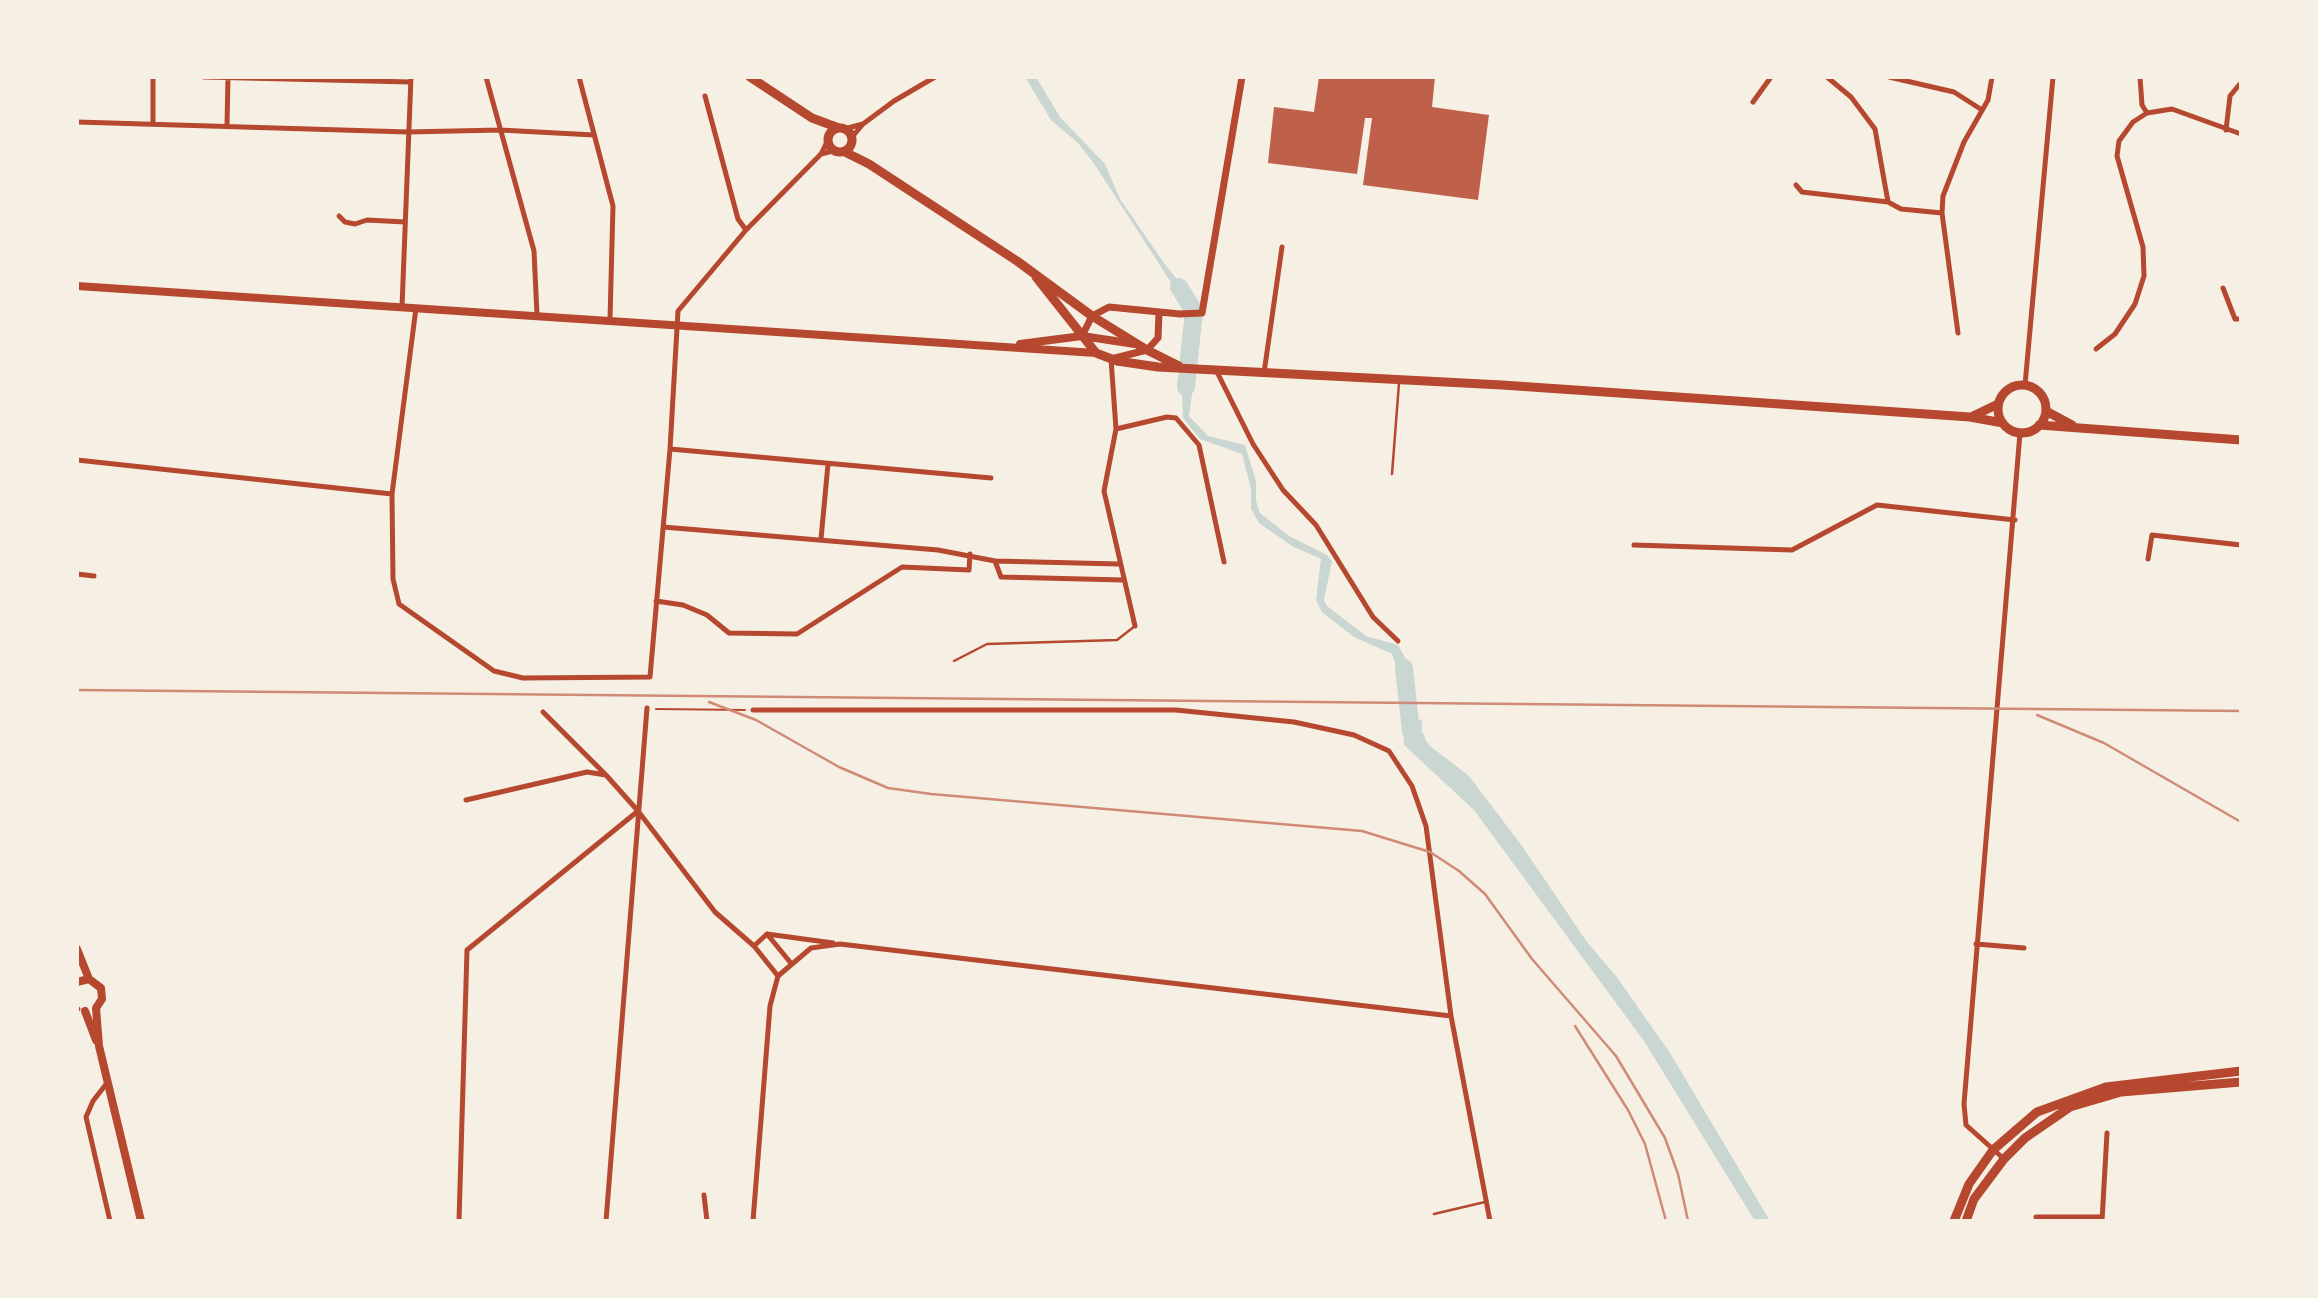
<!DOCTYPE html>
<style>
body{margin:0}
#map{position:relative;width:2318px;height:1298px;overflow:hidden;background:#f6efe4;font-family:Rubik,sans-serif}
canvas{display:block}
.frame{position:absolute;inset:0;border:79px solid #f6efe4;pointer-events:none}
</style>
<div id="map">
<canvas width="2318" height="1298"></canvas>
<div class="frame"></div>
</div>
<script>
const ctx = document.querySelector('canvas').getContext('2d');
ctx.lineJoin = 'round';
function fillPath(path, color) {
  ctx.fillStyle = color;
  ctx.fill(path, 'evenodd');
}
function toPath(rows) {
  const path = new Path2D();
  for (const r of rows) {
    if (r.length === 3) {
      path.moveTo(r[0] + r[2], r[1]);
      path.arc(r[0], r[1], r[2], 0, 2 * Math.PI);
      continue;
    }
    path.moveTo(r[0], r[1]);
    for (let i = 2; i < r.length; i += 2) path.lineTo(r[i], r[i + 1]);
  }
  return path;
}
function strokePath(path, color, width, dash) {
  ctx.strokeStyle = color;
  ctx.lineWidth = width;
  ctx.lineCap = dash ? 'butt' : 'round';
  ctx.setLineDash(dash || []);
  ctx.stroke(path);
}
fillPath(toPath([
 [1025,77,1036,77,1060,117,1105,164,1120,199,1164,263,1193,299,1195,307,1187,307,1093,162,1078,143,1051,120],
 [1181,372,1195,373,1189,416,1208,436,1245,445,1256,481,1256,501,1260,513,1289,536,1327,555,1332,561,1324,600,1327,606,1366,636,1398,645,1408,663,1411,691,1405,691,1392,654,1354,637,1322,612,1316,600,1321,559,1292,546,1259,523,1251,509,1251,489,1242,454,1200,439,1183,418],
 [1403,715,1413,721,1422,720,1422,735,1430,746,1469,776,1522,846,1587,942,1616,976,1670,1053,1770,1221,1755,1221,1644,1041,1474,810,1404,745]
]), '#c9d6d2');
strokePath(toPath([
 [1179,287,1194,311,1186,387],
 [1404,668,1411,731,1416,739]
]), '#c9d6d2', 18);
fillPath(toPath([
 [1319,77,1435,77,1432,107,1489,115,1478,200,1363,185,1372,118,1365,118,1357,174,1268,163,1274,107,1314,112]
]), '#bf614a');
strokePath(toPath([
 [656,709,745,710]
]), '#b5482f', 2);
strokePath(toPath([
 [1392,474,1399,383],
 [954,661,987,644,1117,640,1135,626],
 [1434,1214,1485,1202]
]), '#b5482f', 2.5);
strokePath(toPath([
 [204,77,410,82],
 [486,77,534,251,537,315],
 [579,77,613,206,610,319],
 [1827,77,1851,97,1875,129,1888,202,1901,209,1942,213],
 [1889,77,1954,92,1982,110],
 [2140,77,2142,105,2147,113],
 [705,96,738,219,746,230],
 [1753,102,1771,77],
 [77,122,408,132,500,130,594,135],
 [153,123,153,77],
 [227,125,228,78],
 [844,129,863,124],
 [2226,130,2230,96,2239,85],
 [852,137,863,124,894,101,935,77],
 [821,154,833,151],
 [1796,185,1802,192,1888,202],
 [339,216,345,222,355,224,367,220,405,222],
 [2223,288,2235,319,2241,319],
 [402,307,411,77],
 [416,308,392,494,393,579,399,604,494,671,523,678,650,677,670,449,678,311,746,230,821,154,827,142],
 [1958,333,1942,213,1943,196,1964,142,1988,100,1992,77],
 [2096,349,2115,334,2135,304,2144,276,2143,247,2117,156,2119,141,2133,122,2147,113,2172,109,2241,134],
 [1111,359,1116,429,1167,417,1176,418,1199,445,1224,562],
 [1216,370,1253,444,1283,490,1316,525,1373,617,1398,641],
 [1264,373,1282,247],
 [2025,385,2053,77],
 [1116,429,1104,491,1135,626],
 [670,449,991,478],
 [77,460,392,494],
 [663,527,938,550,995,561],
 [821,539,828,464],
 [1634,545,1792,550,1877,505,2015,520],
 [2148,559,2152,535,2241,545],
 [1119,564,995,561,1001,577,1123,580],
 [77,574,94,576],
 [656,601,683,605,707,615,729,633,797,634,902,567,969,570,970,554],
 [753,710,1176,710,1294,722,1354,735,1389,751,1412,786,1426,826,1451,1016,1490,1221],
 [543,712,606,775],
 [466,800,587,772,606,775,638,811,715,912,754,946,778,976],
 [767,934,833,943],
 [1976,944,2024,948],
 [754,946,767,934,790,962],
 [77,1010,78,1009],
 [107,1083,93,1101,86,1117,110,1221],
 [2004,1159,1966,1125,1964,1104,2020,433],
 [704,1195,707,1221],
 [2036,1217,2102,1217],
 [459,1221,467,950,638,811],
 [606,1221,647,708],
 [753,1221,770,1006,778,976,811,948,840,944,1451,1016],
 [2102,1221,2107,1133]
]), '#b5482f', 5);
strokePath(toPath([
 [1082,336,1092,316,1109,307,1180,314,1202,313,1242,77],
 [1111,359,1147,350,1158,338,1159,312]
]), '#b5482f', 7);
strokePath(toPath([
 [77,286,1096,353],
 [1020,344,1082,336,1135,344],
 [77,949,89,979],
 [77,982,89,979,101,988,102,999,96,1008,99,1046,141,1221],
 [85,1011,96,1040]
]), '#b5482f', 8);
strokePath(toPath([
 [750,77,812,118,839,128],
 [840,140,12],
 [845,152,869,164,1017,261,1092,316,1147,350,1179,366],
 [1036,277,1096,353,1117,361,1158,367,1502,385,1970,417,2003,423],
 [2022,409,24],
 [2046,411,2072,425],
 [1971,417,1998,404],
 [2039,425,2241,440],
 [1954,1221,1969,1184,1993,1150,2037,1112,2106,1087,2241,1071],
 [1966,1221,1974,1199,2004,1159,2025,1138,2070,1107,2121,1092,2241,1082]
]), '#b5482f', 9);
strokePath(toPath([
 [77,690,2241,711],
 [709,702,756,720,839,767,888,788,931,794,1362,831,1430,852,1459,871,1485,894,1532,959,1616,1056,1665,1138,1678,1174,1688,1221],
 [2037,715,2104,743,2241,822],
 [1575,1026,1628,1110,1645,1144,1666,1221]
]), '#cf8b77', 2.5);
</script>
